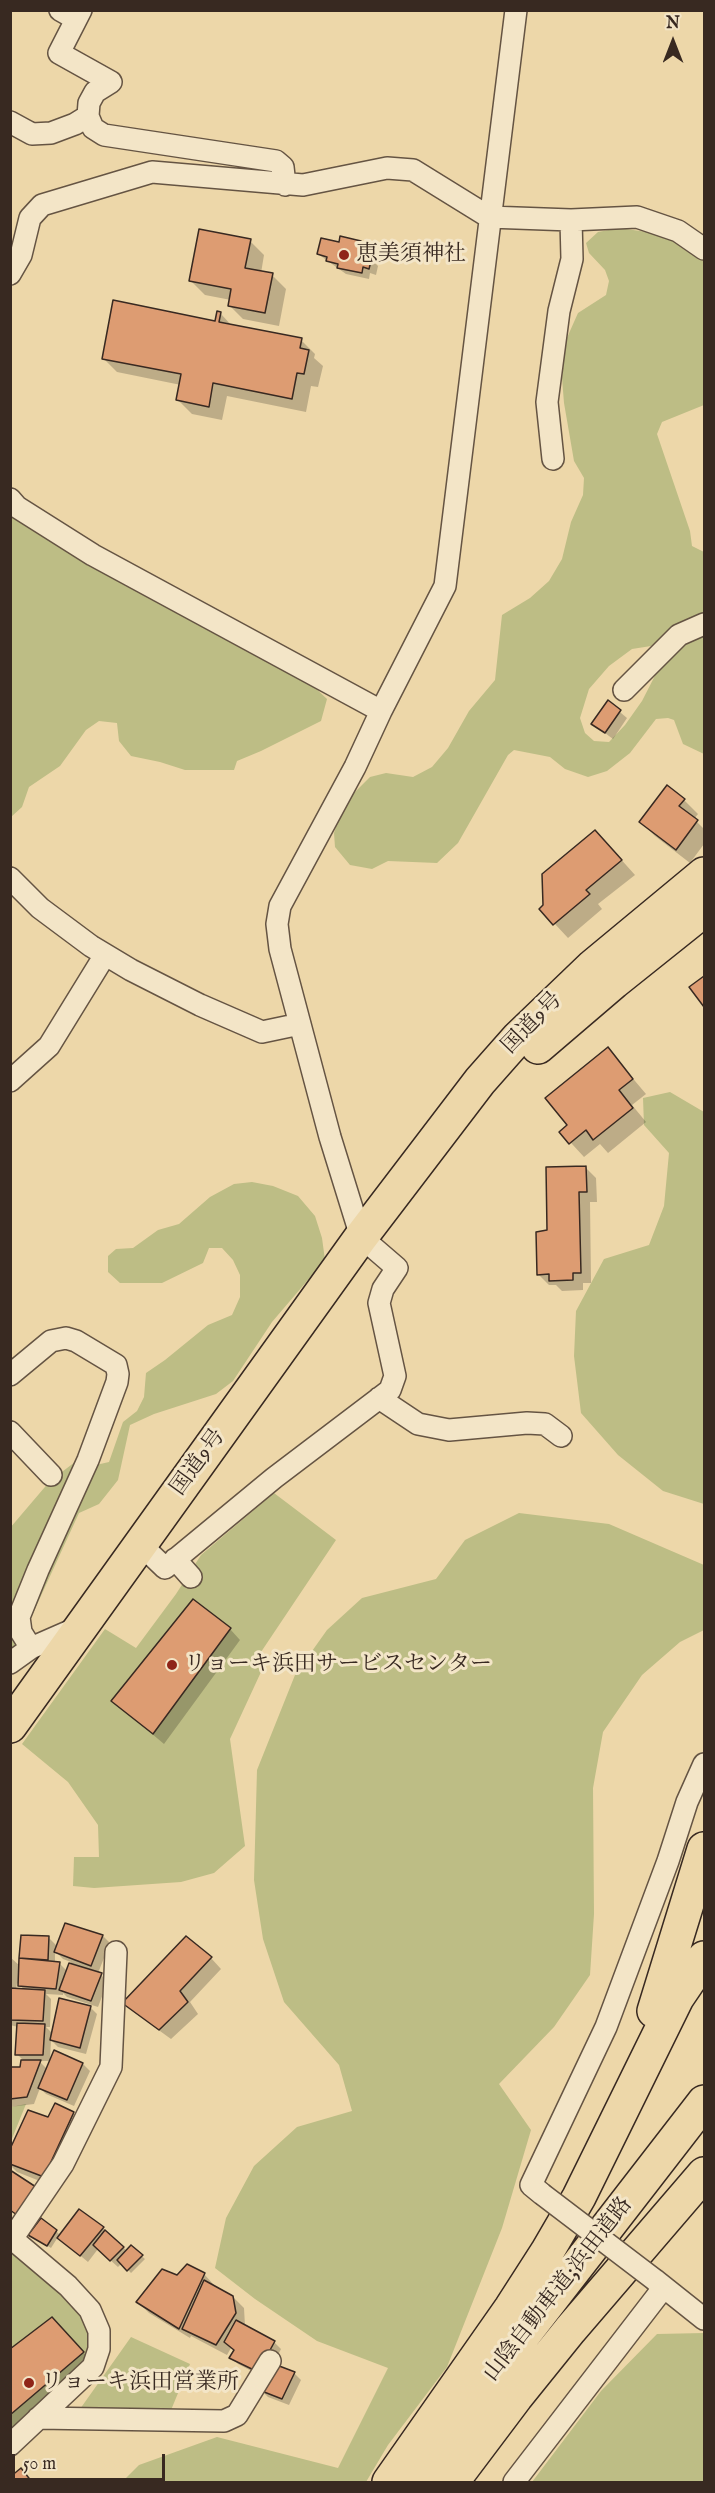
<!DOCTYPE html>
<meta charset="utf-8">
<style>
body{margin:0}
#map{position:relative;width:715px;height:2493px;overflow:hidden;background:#edd7a9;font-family:"IM FELL English",serif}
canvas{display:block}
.frame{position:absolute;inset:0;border:12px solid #382921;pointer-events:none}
.north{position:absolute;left:643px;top:12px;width:60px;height:60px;-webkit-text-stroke:4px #f3e5c7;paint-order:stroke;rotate:0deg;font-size:16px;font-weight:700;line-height:24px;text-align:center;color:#382921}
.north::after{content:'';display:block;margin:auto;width:21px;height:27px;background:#382921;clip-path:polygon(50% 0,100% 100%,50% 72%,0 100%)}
.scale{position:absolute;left:12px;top:2454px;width:153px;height:27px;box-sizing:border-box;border:3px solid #382921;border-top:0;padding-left:8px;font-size:18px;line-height:21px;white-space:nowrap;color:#382921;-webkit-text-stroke:4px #f3e5c7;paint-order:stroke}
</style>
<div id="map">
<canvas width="715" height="2493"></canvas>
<div class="frame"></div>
<div class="north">N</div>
<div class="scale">50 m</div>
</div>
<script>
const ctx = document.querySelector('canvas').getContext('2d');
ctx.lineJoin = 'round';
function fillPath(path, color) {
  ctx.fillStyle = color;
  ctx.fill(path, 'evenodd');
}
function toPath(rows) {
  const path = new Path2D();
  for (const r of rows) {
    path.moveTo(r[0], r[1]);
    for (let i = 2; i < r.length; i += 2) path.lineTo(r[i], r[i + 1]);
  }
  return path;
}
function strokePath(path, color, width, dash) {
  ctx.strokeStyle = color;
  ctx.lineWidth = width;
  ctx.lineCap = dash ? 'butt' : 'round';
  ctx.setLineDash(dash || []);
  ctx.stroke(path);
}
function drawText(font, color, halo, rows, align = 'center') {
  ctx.font = font + ' "IM FELL English","Noto Serif JP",serif';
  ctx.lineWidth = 6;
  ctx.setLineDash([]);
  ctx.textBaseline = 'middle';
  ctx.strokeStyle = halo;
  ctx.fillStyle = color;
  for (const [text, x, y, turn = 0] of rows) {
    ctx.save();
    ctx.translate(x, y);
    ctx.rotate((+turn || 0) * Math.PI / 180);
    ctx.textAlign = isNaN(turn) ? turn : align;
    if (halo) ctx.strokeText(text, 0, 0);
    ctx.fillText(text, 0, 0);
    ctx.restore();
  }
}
fillPath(toPath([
 [619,228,647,232,681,242,704,262,704,405,662,422,657,434,690,531,692,546,704,552,704,614,675,627,651,646,632,649,609,666,589,689,580,718,585,733,594,741,609,742,625,725,642,701,663,660,687,641,704,633,704,754,683,744,674,720,668,718,656,719,630,753,607,771,588,777,565,769,550,757,514,750,508,755,458,843,437,863,388,861,372,869,350,865,335,847,334,833,339,817,353,794,370,777,386,773,413,777,432,767,448,748,469,711,495,680,502,615,530,598,549,581,562,559,571,522,583,495,584,478,574,461,564,403,562,378,566,340,578,313,606,295,609,281,605,270,589,253,586,243,598,232],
 [10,514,310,683,327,699,321,721,261,751,237,761,234,770,185,770,160,762,131,756,119,741,117,723,99,721,86,730,60,766,29,787,22,807,11,817],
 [670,1092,704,1112,704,1504,663,1491,618,1455,581,1413,574,1356,576,1311,604,1259,649,1245,664,1206,669,1153,644,1125,643,1098],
 [252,1182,273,1186,298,1196,315,1216,322,1238,325,1260,272,1322,233,1381,216,1394,154,1414,130,1425,118,1480,99,1504,79,1513,29,1622,24,1646,11,1656,10,1528,50,1481,75,1462,96,1465,109,1462,123,1422,137,1411,144,1397,146,1373,165,1360,208,1325,232,1315,240,1297,240,1275,233,1260,222,1248,209,1248,203,1263,162,1283,120,1283,108,1272,108,1256,116,1249,133,1248,158,1230,179,1224,210,1197,234,1184],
 [274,1493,336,1540,259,1655,267,1659,230,1739,245,1846,214,1873,181,1882,94,1888,73,1886,74,1857,99,1857,98,1825,68,1782,22,1744,105,1629,136,1648,176,1594,201,1555],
 [519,1513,609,1524,704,1565,704,1630,680,1642,642,1675,603,1732,593,1788,594,1914,590,1975,554,2027,499,2084,531,2130,502,2228,447,2367,388,2445,366,2482,122,2482,139,2465,217,2437,338,2468,388,2368,317,2341,255,2299,215,2268,226,2218,254,2166,297,2127,352,2111,339,2065,284,2002,263,1939,254,1880,257,1770,295,1675,327,1630,362,1598,436,1579,465,1540],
 [26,2104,11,2141,11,2107],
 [11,2239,85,2305,95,2362,11,2440],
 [704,2333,704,2482,532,2482,601,2391,657,2334],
 [131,2337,190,2364,169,2415,80,2409]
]), '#bdbd85');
fillPath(toPath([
 [250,241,264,255,261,273,272,275,286,289,279,326,243,319,229,305,231,300,205,295,191,281],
 [360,242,375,258,374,262,378,266,376,275,370,273,369,279,346,274,318,254,340,244],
 [221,314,233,327,301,340,315,354,314,358,323,366,318,387,311,386,306,412,227,396,222,420,192,414,178,400,181,385,117,372,103,358,216,323],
 [608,702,627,718,613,739,593,724],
 [684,800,698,814,694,819,704,829,704,844,690,863,655,836,641,822],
 [609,846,635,875,598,904,602,909,568,938,541,909],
 [608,1049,646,1094,632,1105,646,1122,608,1153,600,1144,584,1157,561,1132,569,1126],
 [586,1168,596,1178,597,1202,590,1202,591,1283,583,1283,583,1290,562,1291,556,1285,549,1285,538,1274],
 [230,1629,240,1640,164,1744,113,1701],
 [22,1936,49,1938,58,1947,103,1936,110,1943,98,1973,108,1981,98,2007,67,1997,63,1993,63,1995,46,1994,51,1999,50,2027,46,2027,53,2034,90,2007,97,2014,86,2054,58,2047,51,2040,50,2061,39,2061,47,2069,54,2052,83,2064,90,2071,74,2106,46,2094,40,2088,34,2104,10,2107,10,2069,21,2069,23,2060,17,2054,18,2027,10,2025,10,1957,20,1966],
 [55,1951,63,1959,71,1962,67,1971,59,1963,55,1963],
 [17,1983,25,1990,16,1990],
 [211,1958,221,1969,190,2002,198,2014,171,2039,135,2013,124,2003],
 [73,2113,84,2124,55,2187,17,2172,10,2165,10,2152,49,2119],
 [103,2228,127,2251,131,2247,145,2259,131,2273,122,2263,118,2267,98,2249,88,2262,58,2237,51,2248,33,2237,56,2231,61,2236],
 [204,2274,214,2285,214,2287,233,2297,244,2308,245,2326,274,2342,281,2349,273,2365,294,2373,301,2380,289,2405,268,2397,261,2390,267,2379,238,2364,231,2357,235,2351,231,2348,227,2355,191,2336,190,2338,149,2313,138,2302,178,2277],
 [65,2333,97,2367,10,2441,10,2351]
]), '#0003');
const building = toPath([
 [199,229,251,239,245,268,273,273,265,313,228,306,231,289,189,281,199,229],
 [340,236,361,241,360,247,369,250,367,256,372,257,369,269,363,267,362,273,337,268,338,264,326,261,327,257,317,254,321,238,339,242,340,236],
 [113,300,215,321,217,311,221,312,219,322,302,338,300,348,309,350,304,374,297,373,292,399,213,383,209,407,176,400,181,374,102,359,113,300],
 [608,700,621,710,605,733,591,724,608,700],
 [667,785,685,799,679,806,698,820,676,850,639,822,667,785],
 [595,830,622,860,586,890,590,894,553,925,539,909,543,905,542,874,595,830],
 [704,976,704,1007,689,987,704,976],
 [608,1047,633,1079,619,1090,633,1108,593,1140,586,1130,569,1144,559,1132,567,1125,545,1098,608,1047],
 [586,1166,587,1192,579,1192,581,1273,573,1273,573,1280,549,1281,549,1274,537,1275,536,1232,547,1230,546,1167,586,1166],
 [193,1599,231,1628,153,1734,111,1701,193,1599],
 [65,1923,103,1935,91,1966,54,1952,65,1923],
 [21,1935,49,1936,48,1960,19,1958,21,1935],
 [186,1936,212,1957,180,1991,188,2002,159,2030,122,2003,186,1936],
 [19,1958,60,1962,56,1989,18,1986,19,1958],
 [69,1963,102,1973,91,2001,59,1990,69,1963],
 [10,1988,45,1990,43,2021,10,2020,10,1988],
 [59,1998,91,2006,80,2048,50,2040,59,1998],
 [17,2023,45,2024,43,2055,15,2055,17,2023],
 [54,2050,83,2063,67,2100,38,2088,54,2050],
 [21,2060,41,2060,27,2097,10,2099,10,2067,20,2067,21,2060],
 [55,2103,74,2112,44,2177,10,2164,10,2149,28,2110,48,2117,55,2103],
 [10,2170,36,2187,17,2215,10,2210,10,2170],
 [79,2209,104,2227,80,2256,57,2238,79,2209],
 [41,2218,57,2230,47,2246,28,2235,41,2218],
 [105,2230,124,2247,110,2261,93,2245,105,2230],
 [131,2245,143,2255,127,2271,117,2260,131,2245],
 [187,2264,205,2273,179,2329,136,2302,162,2269,177,2275,187,2264],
 [204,2280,233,2296,236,2313,216,2345,182,2329,204,2280],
 [52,2317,84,2352,10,2415,10,2349,52,2317],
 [236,2320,275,2341,258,2372,229,2358,234,2350,224,2342,236,2320],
 [274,2364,295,2372,282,2399,259,2390,274,2364],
 [21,2468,32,2482,10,2482,10,2477,21,2468]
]);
fillPath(building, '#dd9c72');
strokePath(building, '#382921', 1.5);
const minor = toPath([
 [60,10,76,19],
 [81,10,59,53,111,82,95,92,89,103,88,116,93,128,104,135,276,161,283,167,285,185],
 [10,122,32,134,51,133,75,124,88,116],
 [10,274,21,255,30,218,42,205,152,172,303,185,387,168,413,170,489,217,571,220,637,217,678,231,704,249],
 [553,459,547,402,559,311,572,259,571,220],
 [10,499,17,507,93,555,381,711],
 [624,690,679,635,704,624],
 [10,878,40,908,91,946,131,970,200,1005,262,1032,300,1024],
 [10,1081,49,1046,105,955],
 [10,1375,51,1341,66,1338,76,1341,116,1365,118,1374,117,1382,88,1460,38,1570,19,1617,21,1632,31,1648],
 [379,1398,418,1424,449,1430,527,1423,545,1424,561,1436],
 [10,1432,51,1475],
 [140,1544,165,1568,274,1478,390,1390,395,1376,379,1303,383,1289,397,1268,361,1237,330,1137,280,949,277,924,280,906,355,767,381,711,445,586,516,10],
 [175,1559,191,1577],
 [10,1663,31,1648,79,1627],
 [542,2194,531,2185,606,2027,668,1861,687,1802,704,1764],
 [10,2237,68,2286,90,2310,99,2331,99,2349,93,2367,10,2445],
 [12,2239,63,2164,111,2067,116,1952],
 [655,2280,704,2319],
 [38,2418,224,2421,237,2415,270,2361],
 [514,2482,664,2287]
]);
const trunk = toPath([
 [538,1047,614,982,704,910],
 [10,1726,361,1237,480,1081,518,1038,593,966,704,874]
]);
const motorway = toPath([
 [654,2011,704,1849],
 [389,2482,511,2308,547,2252,579,2197,677,1998,704,1958],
 [418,2482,492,2376,704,2102],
 [452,2482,516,2397,570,2330,704,2174]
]);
strokePath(minor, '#655443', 24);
strokePath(trunk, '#382921', 36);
strokePath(motorway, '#382921', 36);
strokePath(minor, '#f3e5c7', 21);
strokePath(trunk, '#edd7a9', 33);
strokePath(motorway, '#edd7a9', 33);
const minorBridge = toPath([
 [542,2194,655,2280]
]);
strokePath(minorBridge, '#655443', 24, []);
strokePath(minorBridge, '#f3e5c7', 21);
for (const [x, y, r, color] of [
 [344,255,6,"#8f2418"],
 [172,1665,6,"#8f2418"],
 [29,2383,6,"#8f2418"]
]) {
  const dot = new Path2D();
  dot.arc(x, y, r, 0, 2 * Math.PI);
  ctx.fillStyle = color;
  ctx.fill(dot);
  strokePath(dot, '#f3e5c7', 2);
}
drawText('22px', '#382921', '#f3e5c7', [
 ["恵美須神社",356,255],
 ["リョーキ浜田サービスセンター",184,1665],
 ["リョーキ浜田営業所",41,2383]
], 'left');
drawText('22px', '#382921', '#f3e5c7', [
 ["国道9号",533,1024,-46],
 ["国道9号",199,1463,-54],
 ["山陰自動車道;浜田道路",559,2290,-52]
]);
</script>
